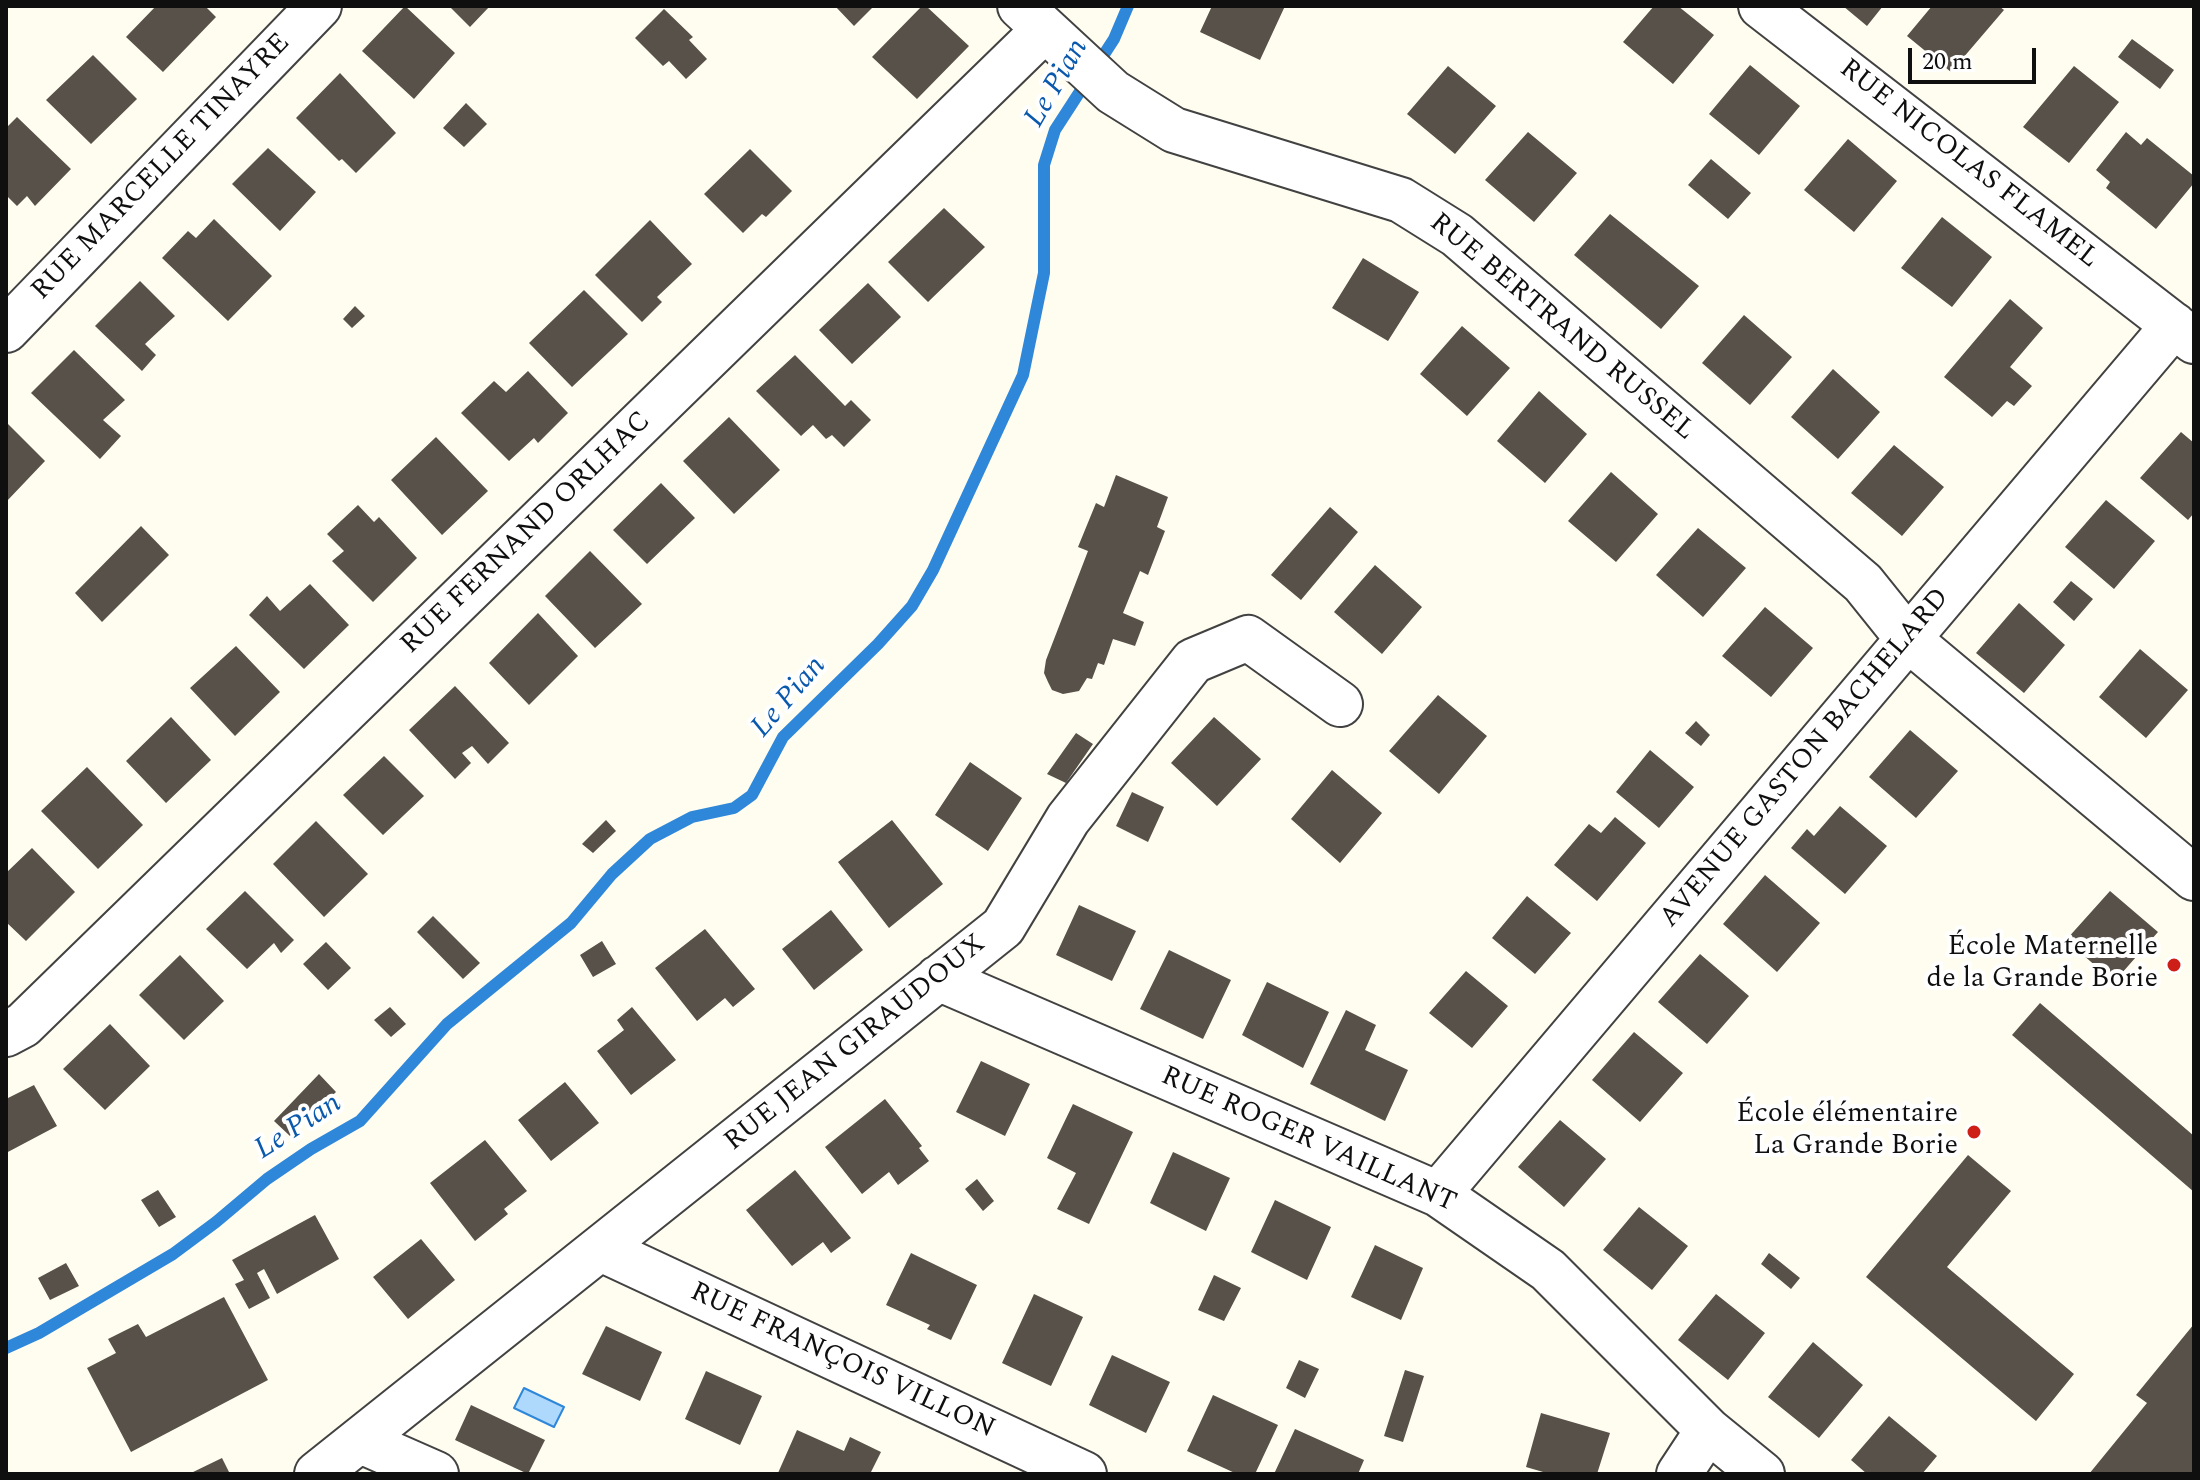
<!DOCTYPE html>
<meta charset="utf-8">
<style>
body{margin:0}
#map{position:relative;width:2200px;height:1480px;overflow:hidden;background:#fffdf0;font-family:Spectral,serif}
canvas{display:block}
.frame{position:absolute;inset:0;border:8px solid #0f0f0f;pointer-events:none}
.scale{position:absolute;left:1908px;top:48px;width:128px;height:36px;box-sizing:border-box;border:4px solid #0f0f0f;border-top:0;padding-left:10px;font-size:24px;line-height:28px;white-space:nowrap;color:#0f0f0f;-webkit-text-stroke:6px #fff;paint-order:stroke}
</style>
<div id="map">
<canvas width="2200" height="1480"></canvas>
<div class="frame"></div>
<div class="scale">20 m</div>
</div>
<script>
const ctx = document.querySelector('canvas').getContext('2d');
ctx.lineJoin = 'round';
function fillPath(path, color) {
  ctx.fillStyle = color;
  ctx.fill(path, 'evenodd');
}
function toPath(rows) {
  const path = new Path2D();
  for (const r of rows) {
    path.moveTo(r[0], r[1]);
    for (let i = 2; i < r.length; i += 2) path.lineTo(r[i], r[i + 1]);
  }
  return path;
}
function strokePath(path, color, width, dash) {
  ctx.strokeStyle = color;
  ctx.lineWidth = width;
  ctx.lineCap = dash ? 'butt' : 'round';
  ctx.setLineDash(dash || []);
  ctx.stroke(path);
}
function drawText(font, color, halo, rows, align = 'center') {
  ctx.font = font + ' Spectral,serif';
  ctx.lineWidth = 8;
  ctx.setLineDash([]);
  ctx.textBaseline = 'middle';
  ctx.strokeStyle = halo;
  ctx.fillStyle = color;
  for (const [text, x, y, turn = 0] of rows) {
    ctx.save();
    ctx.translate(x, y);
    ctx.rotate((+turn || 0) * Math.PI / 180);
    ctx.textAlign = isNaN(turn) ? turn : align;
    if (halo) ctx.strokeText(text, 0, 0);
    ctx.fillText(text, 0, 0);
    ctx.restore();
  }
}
const water = toPath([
 [524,1388,564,1407,554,1427,514,1408,524,1388]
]);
fillPath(water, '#afd9fc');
strokePath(water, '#2f87da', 2);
strokePath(toPath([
 [6,1348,39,1333,173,1254,216,1222,267,1179,311,1149,360,1121,447,1024,571,923,612,874,650,839,692,817,734,808,752,795,783,737,878,644,912,606,933,570,1023,375,1044,273,1044,165,1055,130,1114,39,1128,6]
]), '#2f87da', 12);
fillPath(toPath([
 [156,6,205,6,216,17,163,72,126,37],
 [405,6,455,53,414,99,362,51],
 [449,6,490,6,470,27],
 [835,6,874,6,854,26],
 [922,6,926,6,969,46,917,99,872,57],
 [1212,6,1285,6,1260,60,1200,32],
 [1654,6,1678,6,1714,35,1673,84,1623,42],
 [1843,6,1883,6,1867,26],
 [1932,6,1999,6,2004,10,1951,72,1907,36],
 [664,9,693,37,689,40,707,59,686,79,669,61,663,66,635,38],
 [2132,39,2174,70,2160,89,2118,57],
 [93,55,137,99,91,144,46,100],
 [1750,65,1800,106,1759,155,1709,114],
 [1448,66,1496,106,1455,154,1407,114],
 [2074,66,2119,102,2069,163,2023,127],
 [340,73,396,133,356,173,342,159,339,161,296,118],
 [466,103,487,124,464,147,443,128],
 [17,117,71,169,35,206,27,196,17,206,6,195,6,128],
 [1528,132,1577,173,1534,222,1485,180],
 [2126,132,2141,145,2147,138,2194,176,2194,183,2156,229,2106,188,2110,182,2096,170],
 [1848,139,1897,181,1854,232,1804,190],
 [268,148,316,192,280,231,232,184],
 [750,149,792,191,766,217,762,214,743,233,704,194],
 [1711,159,1751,193,1728,219,1688,185],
 [944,208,985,247,928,302,888,262],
 [1610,214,1699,286,1661,329,1574,255],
 [1942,217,1992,257,1952,307,1901,268],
 [214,219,272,276,228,321,162,258,188,231,196,238],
 [650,220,692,264,657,297,662,302,642,322,595,275],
 [1363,258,1419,292,1388,341,1332,308],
 [140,281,175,316,145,344,156,355,142,371,95,326],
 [868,283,901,317,852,364,819,330],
 [584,290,628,334,572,387,529,343],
 [2010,299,2043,328,2010,367,2032,386,2014,406,2007,401,1992,417,1944,377],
 [355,306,365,316,352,328,343,319],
 [1744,315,1792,357,1750,405,1702,363],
 [1462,326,1510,368,1467,416,1420,374],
 [74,350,125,400,103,420,121,436,100,459,31,393],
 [795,355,845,406,851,400,871,420,844,447,832,435,826,439,813,425,801,436,756,391],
 [1833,369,1880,412,1838,459,1791,417],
 [528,371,568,413,538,443,534,438,509,461,461,413,494,381,506,392],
 [1539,391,1587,434,1545,483,1497,441],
 [729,417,780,470,734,514,683,461],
 [6,422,45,461,6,502],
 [2181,432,2194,443,2194,513,2188,520,2140,478],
 [436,437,488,491,442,535,391,480],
 [1894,445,1944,487,1902,536,1851,493],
 [1611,472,1658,514,1616,562,1568,521],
 [1116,475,1168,497,1157,527,1165,531,1148,575,1140,571,1123,613,1144,622,1135,646,1113,639,1104,665,1098,663,1092,679,1087,678,1079,691,1063,694,1052,690,1048,682,1044,673,1046,660,1088,551,1078,547,1096,503,1104,507],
 [661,483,695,518,647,564,613,530],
 [2106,500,2155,541,2114,589,2065,547],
 [358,505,374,522,379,517,417,558,373,602,332,561,344,551,327,534],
 [1330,507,1358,532,1301,600,1271,575],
 [141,526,169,555,102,622,75,593],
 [1698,528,1746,568,1703,617,1656,575],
 [590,551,642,604,595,648,545,596],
 [1375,565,1422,607,1382,654,1334,612],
 [2071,581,2093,599,2074,621,2053,602],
 [310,584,349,625,304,669,249,615,267,596,280,611],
 [2019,603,2065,645,2024,693,1976,653],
 [1765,607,1813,648,1771,697,1722,656],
 [538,613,578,656,529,705,489,663],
 [236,646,280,692,235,736,190,688],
 [2140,649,2188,690,2146,738,2099,697],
 [455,686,509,743,488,764,472,746,462,753,471,763,455,779,409,730],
 [1438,695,1487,736,1439,794,1389,751],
 [171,717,211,760,166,803,126,761],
 [1214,717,1261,759,1217,806,1171,763],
 [1696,721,1710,735,1701,746,1685,733],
 [1910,730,1958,771,1916,818,1869,777],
 [1076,733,1093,744,1066,783,1047,774],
 [1650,750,1694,787,1659,828,1616,792],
 [384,756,424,796,383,835,343,795],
 [970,762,1022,798,988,851,935,815],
 [87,767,143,825,98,869,41,811],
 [1332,770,1382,813,1340,863,1291,819],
 [1132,792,1164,807,1148,842,1116,826],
 [1840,806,1887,846,1845,894,1791,848,1807,829,1814,836],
 [1615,817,1646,843,1597,901,1554,865,1589,824,1601,833],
 [606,820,616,831,593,853,582,844],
 [892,820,943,884,889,928,838,862],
 [316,821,368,874,324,917,273,864],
 [32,848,75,892,26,941,6,922,6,873],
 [1765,875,1820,923,1777,972,1723,924],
 [245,891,294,940,281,953,274,943,247,969,206,929],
 [2110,891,2158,932,2114,982,2066,940],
 [1527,896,1571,933,1535,974,1492,938],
 [1079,905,1136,931,1112,981,1056,955],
 [831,910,863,950,814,990,782,949],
 [433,916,480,963,463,979,417,932],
 [705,929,755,989,733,1007,725,998,697,1021,655,968],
 [602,941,616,964,593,977,580,955],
 [326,942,351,968,328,990,303,964],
 [1169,950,1231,980,1203,1039,1140,1009],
 [1700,954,1749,996,1707,1044,1658,1002],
 [180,955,224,1001,184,1040,139,995],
 [1466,971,1508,1006,1472,1048,1429,1013],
 [1267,982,1329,1012,1303,1068,1242,1035],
 [2040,1003,2194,1136,2194,1192,2012,1035],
 [390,1007,406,1024,391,1037,374,1020],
 [632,1007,676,1060,631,1095,597,1051,624,1030,617,1020],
 [1346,1010,1376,1025,1365,1050,1408,1070,1385,1121,1310,1084],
 [110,1024,150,1066,105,1110,63,1069],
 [1634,1032,1683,1073,1640,1122,1592,1080],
 [981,1061,1030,1084,1005,1136,956,1112],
 [319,1074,336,1092,290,1136,274,1121],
 [565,1082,599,1123,551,1161,518,1120],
 [34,1085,57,1126,6,1153,6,1099],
 [885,1099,922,1146,919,1148,929,1161,898,1185,889,1172,862,1194,825,1147],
 [1073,1104,1133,1132,1089,1224,1057,1209,1076,1173,1047,1158],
 [1560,1120,1606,1159,1564,1207,1518,1167],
 [485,1140,527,1191,504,1209,508,1214,475,1241,430,1183],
 [1173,1152,1230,1178,1206,1231,1150,1203],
 [1968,1155,2011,1191,1947,1267,2074,1374,2036,1421,1866,1277],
 [795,1170,851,1238,831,1253,823,1242,792,1266,746,1210],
 [977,1179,994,1201,983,1211,965,1189],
 [158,1190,176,1217,159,1227,141,1200],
 [1275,1200,1331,1227,1307,1280,1251,1252],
 [1639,1207,1688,1246,1652,1290,1603,1250],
 [315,1215,339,1259,277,1294,264,1269,257,1273,270,1298,249,1309,235,1284,244,1280,232,1260],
 [421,1239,455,1280,408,1319,373,1277],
 [1375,1245,1423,1268,1401,1320,1351,1297],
 [911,1253,977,1285,951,1340,927,1329,930,1325,886,1305],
 [1769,1253,1800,1278,1791,1289,1761,1264],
 [66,1263,79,1286,50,1300,38,1278],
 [1214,1275,1241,1288,1224,1321,1198,1310],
 [1034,1294,1083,1317,1051,1386,1002,1363],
 [1716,1294,1765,1333,1728,1380,1678,1340],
 [224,1297,268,1380,131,1452,87,1368,116,1353,108,1339,138,1324,146,1337],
 [2194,1324,2194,1474,2089,1474,2147,1403,2136,1395],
 [606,1326,662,1352,640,1401,582,1374],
 [1813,1342,1863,1385,1819,1438,1768,1397],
 [1112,1355,1170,1382,1146,1433,1089,1405],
 [1299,1360,1319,1369,1305,1398,1286,1388],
 [1405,1370,1424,1376,1403,1442,1384,1436],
 [706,1371,762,1396,740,1445,685,1419],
 [1213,1395,1278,1425,1255,1474,1237,1474,1187,1451],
 [471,1405,545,1440,528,1474,455,1440],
 [1541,1413,1610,1433,1597,1474,1550,1474,1526,1467],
 [1889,1416,1937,1456,1922,1474,1867,1474,1851,1460],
 [1295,1429,1364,1460,1358,1474,1274,1474],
 [797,1430,844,1451,850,1437,881,1452,870,1474,780,1474,778,1473],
 [222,1458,230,1474,189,1474]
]), '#58514a');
const street = toPath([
 [1020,6,1113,92,1174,130,1401,200,1457,235,1863,583,1908,639,2194,878],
 [1761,6,2194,341],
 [6,330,319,6],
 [938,978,1438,1194,1548,1270,1708,1430,1762,1474],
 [6,1034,23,1025,1044,30],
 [1438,1194,2174,325],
 [601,1249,1084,1474],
 [361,1441,436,1474],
 [317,1474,1003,927,1068,819,1193,661,1248,638,1340,704],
 [1679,1474,1708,1430]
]);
strokePath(street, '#424242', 48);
strokePath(street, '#fff', 44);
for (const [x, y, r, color] of [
 [2174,965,8,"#cd1f18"],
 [1974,1132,8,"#cd1f18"]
]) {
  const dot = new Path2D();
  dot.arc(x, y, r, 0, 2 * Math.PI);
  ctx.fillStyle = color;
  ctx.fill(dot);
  strokePath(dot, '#fff', 3);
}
drawText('28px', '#0f0f0f', '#fff', [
 ["RUE NICOLAS FLAMEL",1968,165,38],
 ["RUE MARCELLE TINAYRE",162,168,-46],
 ["RUE BERTRAND RUSSEL",1561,328,40],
 ["RUE FERNAND ORLHAC",527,534,-44],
 ["AVENUE GASTON BACHELARD",1806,759,-50],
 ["RUE JEAN GIRAUDOUX",856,1044,-39],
 ["RUE ROGER VAILLANT",1308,1141,24],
 ["RUE FRANÇOIS VILLON",842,1362,25]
]);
drawText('28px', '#0f0f0f', '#fff', [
 ["École Maternelle",2158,949],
 ["de la Grande Borie",2158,981],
 ["École élémentaire",1958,1116],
 ["La Grande Borie",1958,1148]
], 'right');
drawText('italic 30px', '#0b59ad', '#fff', [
 ["Le Pian",1058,84,-60],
 ["Le Pian",790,698,-49],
 ["Le Pian",299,1128,-33]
]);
</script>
